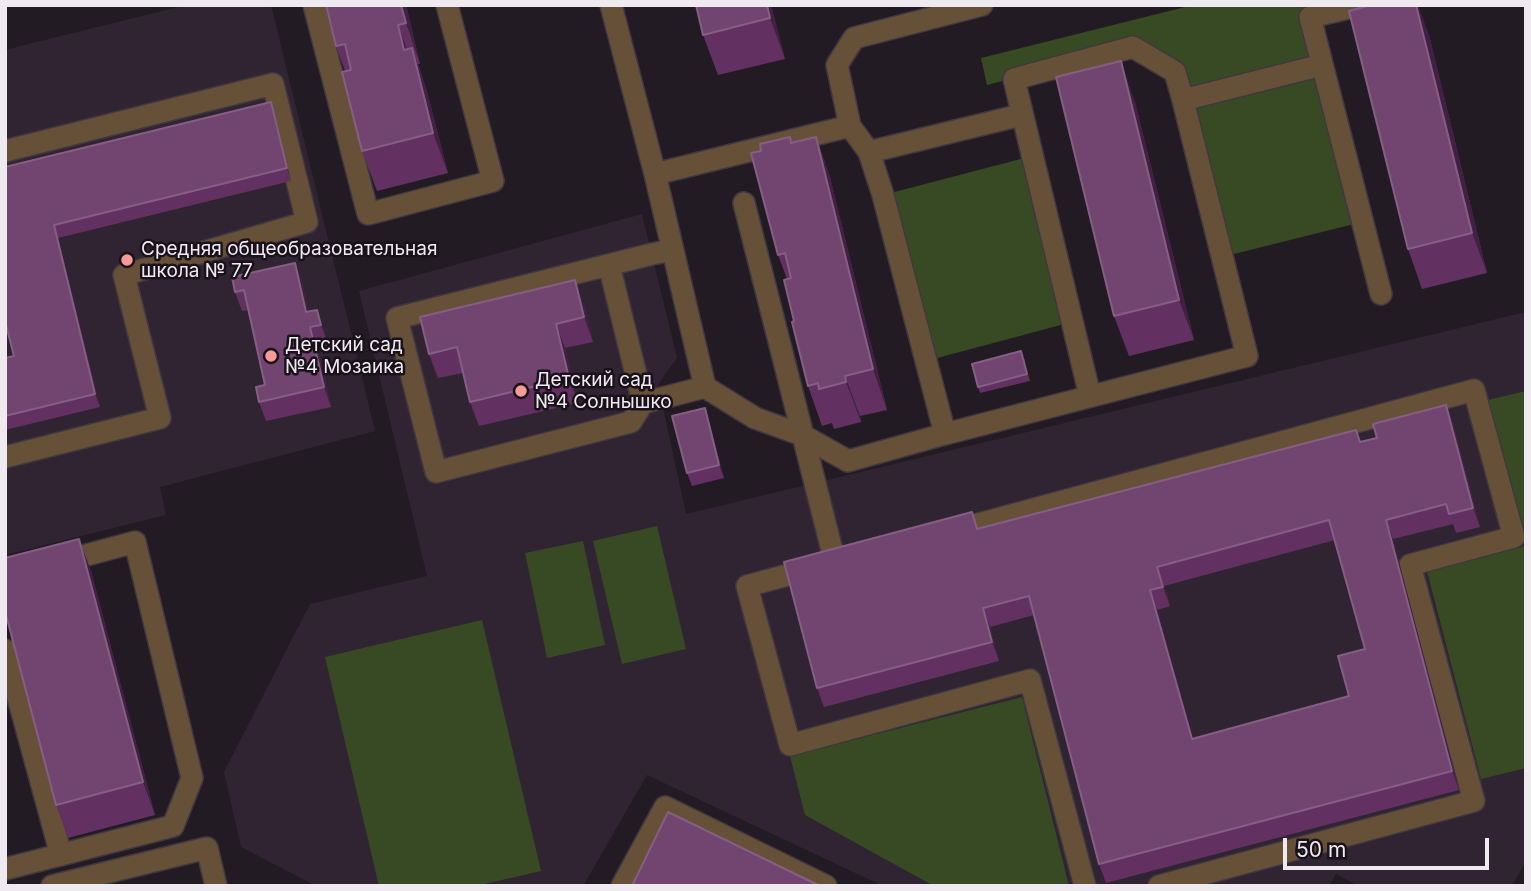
<!DOCTYPE html>
<meta charset="utf-8">
<style>
body{margin:0}
#map{position:relative;width:1531px;height:891px;overflow:hidden;background:#231b24;font-family:Inter,sans-serif}
canvas{display:block}
.frame{position:absolute;inset:0;border:7px solid #efe9f0;pointer-events:none}
.scale{position:absolute;left:1283px;top:838px;width:206px;height:32px;box-sizing:border-box;border:4px solid #efe9f0;border-top:0;padding-left:9px;font-size:21px;line-height:24px;white-space:nowrap;color:#efe9f0;-webkit-text-stroke:5px #1a121a;paint-order:stroke}
</style>
<div id="map">
<canvas width="1531" height="891"></canvas>
<div class="frame"></div>
<div class="scale">50 m</div>
</div>
<script>
const ctx = document.querySelector('canvas').getContext('2d');
ctx.lineJoin = 'round';
function fillPath(path, color) {
  ctx.fillStyle = color;
  ctx.fill(path, 'evenodd');
}
function toPath(rows) {
  const path = new Path2D();
  for (const r of rows) {
    path.moveTo(r[0], r[1]);
    for (let i = 2; i < r.length; i += 2) path.lineTo(r[i], r[i + 1]);
  }
  return path;
}
function strokePath(path, color, width, dash) {
  ctx.strokeStyle = color;
  ctx.lineWidth = width;
  ctx.lineCap = dash ? 'butt' : 'round';
  ctx.setLineDash(dash || []);
  ctx.stroke(path);
}
function drawText(font, color, halo, rows, align = 'center') {
  ctx.font = font + ' Inter,sans-serif';
  ctx.lineWidth = 5;
  ctx.setLineDash([]);
  ctx.textBaseline = 'middle';
  ctx.strokeStyle = halo;
  ctx.fillStyle = color;
  for (const [text, x, y, turn = 0] of rows) {
    ctx.save();
    ctx.translate(x, y);
    ctx.rotate((+turn || 0) * Math.PI / 180);
    ctx.textAlign = isNaN(turn) ? turn : align;
    if (halo) ctx.strokeText(text, 0, 0);
    ctx.fillText(text, 0, 0);
    ctx.restore();
  }
}
fillPath(toPath([
 [186,5,271,5,375,431,160,487,166,515,5,555,5,50],
 [642,214,677,358,658,384,686,514,1526,312,1526,861,1512,886,1358,886,1336,874,1329,886,883,886,647,775,583,886,316,886,241,847,224,772,310,604,427,576,359,291]
]), '#302432');
fillPath(toPath([
 [1193,5,1307,5,1362,222,1222,257,1175,72,1133,47,987,85,981,58],
 [1032,156,1072,322,926,361,883,195],
 [1526,391,1526,544,1488,400],
 [657,526,686,649,622,664,593,541],
 [583,541,605,645,547,658,525,553],
 [1526,546,1526,768,1481,779,1427,571],
 [482,620,541,871,476,886,379,886,325,657],
 [1022,697,1069,886,934,886,805,815,790,756]
]), '#384a23');
const minor = toPath([
 [314,5,368,214,493,181,447,5],
 [611,5,655,174,705,387,755,418,802,435,848,461,945,434],
 [982,5,854,38,837,65,850,126,869,152,883,195,945,434,1247,356,1183,100,1175,72,1133,47,1014,79,1090,396],
 [1362,5,1310,17,1381,294],
 [1183,100,1322,65],
 [5,151,273,84,307,222,124,275,160,418,5,457],
 [869,152,1021,115],
 [655,174,850,126],
 [744,203,835,562],
 [609,265,643,403,631,422,436,472,397,318,652,254,672,250],
 [643,403,705,387],
 [949,532,1474,390,1514,537,1410,565,1474,801,1159,886],
 [813,568,747,586,790,745,1030,680,1085,886],
 [5,577,135,542,192,778,173,826,5,869],
 [5,650,61,855],
 [52,886,207,848,216,886],
 [622,886,665,807,826,886]
]);
strokePath(minor, '#403841', 24);
strokePath(minor, '#665138', 21);
fillPath(toPath([
 [406,5,420,64,418,64,426,88,448,173,377,191,362,151,345,71,336,46],
 [771,5,785,59,718,75,703,35],
 [1429,35,1487,273,1422,289,1408,249],
 [271,102,275,116,291,181,58,238,100,407,5,430,5,358,14,356,5,167],
 [1135,102,1194,340,1129,356,1114,316],
 [816,137,830,177,887,410,860,416,861,422,834,429,832,423,822,426,808,386,787,279,778,255,792,143],
 [295,263,302,282,308,312,324,329,328,345,317,347,331,407,266,421,259,402,265,385,249,310,242,311,235,292],
 [584,305,593,342,565,348,578,403,479,426,470,402,463,373,438,378,429,354],
 [1024,358,1030,381,980,393,978,387],
 [1446,405,1453,424,1480,527,1456,533,1453,524,1393,539,1459,790,1106,883,1099,864,1034,615,990,627,999,661,824,707,817,688,978,529,1377,438],
 [1335,540,1365,649,1349,696,1193,739,1157,610,1170,606,1164,586],
 [705,408,709,421,724,478,692,486,687,473],
 [91,571,155,815,68,838,56,805]
]), '#623161');
fillPath(toPath([
 [401,5,406,5,420,64,406,23],
 [767,5,771,5,785,59,770,18],
 [1416,5,1418,5,1429,35,1487,273,1472,233],
 [398,25,413,65,404,50],
 [412,48,426,88,448,173,433,133],
 [1121,61,1135,102,1194,340,1179,300],
 [271,102,275,116,291,181,287,168],
 [816,137,830,177,887,410,873,369],
 [54,225,58,238,100,407,95,394],
 [295,263,302,282,312,327,306,312],
 [575,280,584,305,593,342,584,317],
 [317,310,324,329,328,345,321,325],
 [556,324,565,348,578,403,569,378],
 [310,327,317,347,331,407,324,387],
 [845,376,860,416,861,422,846,382],
 [1446,405,1453,424,1480,527,1473,508],
 [705,408,709,421,724,478,719,465],
 [1386,520,1393,539,1459,790,1452,771],
 [79,539,91,571,155,815,143,782],
 [1157,567,1164,586,1170,606,1163,587],
 [1150,590,1157,610,1199,759,1192,739],
 [983,608,990,627,999,661,992,642]
]), '#422042');
const building = toPath([
 [326,5,401,5,406,23,398,25,404,50,412,48,433,133,362,151,342,72,351,70,345,44,336,46,326,5],
 [696,5,767,5,770,18,703,35,696,5],
 [1371,5,1416,5,1472,233,1408,249,1349,11,1371,5],
 [1121,61,1179,300,1114,316,1056,77,1121,61],
 [271,102,287,168,54,225,95,394,5,416,5,358,14,356,5,321,5,167,271,102],
 [790,137,791,143,816,137,873,369,845,376,846,382,819,389,818,383,808,386,792,322,794,321,784,280,791,278,785,253,778,255,751,153,761,151,760,144,790,137],
 [295,263,306,312,317,310,321,325,310,327,324,387,259,402,256,387,265,385,244,290,235,292,232,277,295,263],
 [575,280,584,317,556,324,569,378,470,402,457,347,429,354,420,317,575,280],
 [1021,351,1027,374,978,387,972,364,1021,351],
 [1446,405,1473,508,1449,514,1446,504,1386,520,1452,771,1099,864,1029,596,983,608,992,642,817,688,784,562,972,512,977,529,1356,430,1360,442,1377,438,1373,424,1446,405],
 [1329,520,1365,649,1338,656,1349,696,1192,739,1150,590,1163,587,1157,567,1329,520],
 [705,408,719,465,687,473,672,416,705,408],
 [79,539,143,782,56,805,5,611,5,558,79,539],
 [668,812,820,886,632,886,668,812]
]);
fillPath(building, '#714570');
strokePath(building, '#855e84', 2);
for (const [x, y, r, color] of [
 [127,260,7,"#f59b98"],
 [271,356,7,"#f59b98"],
 [521,391,7,"#f59b98"]
]) {
  const dot = new Path2D();
  dot.arc(x, y, r, 0, 2 * Math.PI);
  ctx.fillStyle = color;
  ctx.fill(dot);
  strokePath(dot, '#1a121a', 2.5);
}
drawText('19px', '#efe9f0', '#1a121a', [
 ["Средняя общеобразовательная",141,249],
 ["школа № 77",141,271],
 ["Детский сад",285,345],
 ["№4 Мозаика",285,367],
 ["Детский сад",535,380],
 ["№4 Солнышко",535,402]
], 'left');
</script>
